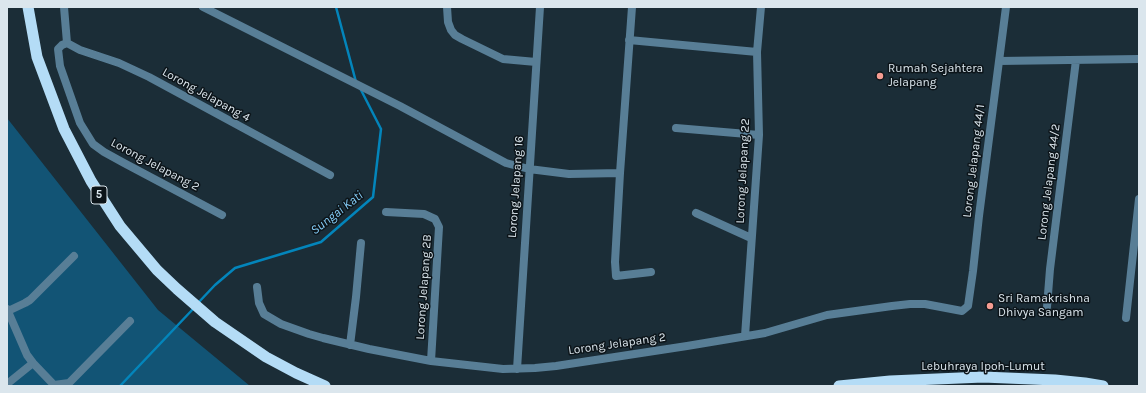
<!DOCTYPE html>
<style>
body{margin:0}
#map{position:relative;width:1146px;height:393px;overflow:hidden;background:#1b2d37;font-family:Karla,sans-serif}
canvas{display:block}
.frame{position:absolute;inset:0;border:8px solid #dbe6ed;pointer-events:none}
</style>
<div id="map">
<canvas width="1146" height="393"></canvas>
<div class="frame"></div>
</div>
<script>
const ctx = document.querySelector('canvas').getContext('2d');
ctx.lineJoin = 'round';
function fillPath(path, color) {
  ctx.fillStyle = color;
  ctx.fill(path, 'evenodd');
}
function toPath(rows) {
  const path = new Path2D();
  for (const r of rows) {
    path.moveTo(r[0], r[1]);
    for (let i = 2; i < r.length; i += 2) path.lineTo(r[i], r[i + 1]);
  }
  return path;
}
function strokePath(path, color, width, dash) {
  ctx.strokeStyle = color;
  ctx.lineWidth = width;
  ctx.lineCap = dash ? 'butt' : 'round';
  ctx.setLineDash(dash || []);
  ctx.stroke(path);
}
function drawText(font, color, halo, rows, align = 'center') {
  ctx.font = font + ' Karla,sans-serif';
  ctx.lineWidth = 3;
  ctx.setLineDash([]);
  ctx.textBaseline = 'middle';
  ctx.strokeStyle = halo;
  ctx.fillStyle = color;
  for (const [text, x, y, turn = 0] of rows) {
    ctx.save();
    ctx.translate(x, y);
    ctx.rotate((+turn || 0) * Math.PI / 180);
    ctx.textAlign = isNaN(turn) ? turn : align;
    if (halo) ctx.strokeText(text, 0, 0);
    ctx.fillText(text, 0, 0);
    ctx.restore();
  }
}
fillPath(toPath([
 [7,118,158,310,250,386,7,386]
]), '#125475');
strokePath(toPath([
 [336,7,356,82],
 [197,304,215,285,235,268,321,242,373,197,381,129,360,88],
 [120,386,194,308]
]), '#0385bb', 2.5);
strokePath(toPath([
 [64,7,67,43],
 [203,7,400,106,506,163,529,169,569,174,620,173,632,7],
 [447,7,448,22,451,30,455,35,462,39,503,59,536,62],
 [629,40,757,52],
 [67,43,80,50,119,63,149,77,330,175],
 [67,43,62,45,58,49,60,66,80,123,93,144,104,152,124,163,222,215],
 [999,61,1139,59],
 [676,128,759,135],
 [620,173,615,262,616,276,651,272],
 [386,212,424,214,435,219,439,227,431,361],
 [696,213,751,238],
 [257,287,259,303,264,314,281,324,309,334,323,338,369,349,431,361,503,369,535,368,556,366,687,346,765,333,827,315,892,306,910,304,925,304,962,311,968,306,973,271,979,216,1006,7],
 [1047,307,1050,269,1076,60],
 [7,309,27,355,33,363,54,385,69,383,130,321],
 [8,311,25,303,30,300,74,256],
 [1126,318,1139,199],
 [745,336,759,135,757,52,761,7],
 [350,345,356,297,361,243],
 [517,369,540,7],
 [7,384,33,363]
]), '#587e96', 8);
strokePath(toPath([
 [28,7,37,57,64,129,91,181,120,226,157,270,177,289,215,322,266,357,296,373,325,386],
 [839,386,890,381,983,377,1055,380,1085,383,1103,386]
]), '#b4dcf6', 11);
for (const [x, y, r, color] of [
 [880,76,4,"#f59c92"],
 [990,306,4,"#f59c92"]
]) {
  const dot = new Path2D();
  dot.arc(x, y, r, 0, 2 * Math.PI);
  ctx.fillStyle = color;
  ctx.fill(dot);
  strokePath(dot, '#0c1419', 1.5);
}
for (const [x, y, w] of [
 [99,195,16]
]) {
  const box = new Path2D();
  box.roundRect(x - w / 2, y - 9, w, 18, 3);
  ctx.fillStyle = '#0c1419';
  ctx.fill(box);
  strokePath(box, '#dbe6ed', 1);
}
drawText('bold 11px', '#dbe6ed', null, [
 ["5",99,195]
]);
drawText('12px', '#dbe6ed', '#0c1419', [
 ["Rumah Sejahtera",888,69],
 ["Jelapang",888,83],
 ["Sri Ramakrishna",998,299],
 ["Dhivya Sangam",998,313]
], 'left');
drawText('12px', '#dbe6ed', '#0c1419', [
 ["Lorong Jelapang 4",206,95,29],
 ["Lorong Jelapang 44/1",974,161,-83],
 ["Lorong Jelapang 2",155,165,28],
 ["Lorong Jelapang 22",743,171,-87],
 ["Lorong Jelapang 44/2",1049,182,-83],
 ["Lorong Jelapang 16",516,187,-86],
 ["Lorong Jelapang 2B",424,287,-86],
 ["Lorong Jelapang 2",617,344,-8],
 ["Lebuhraya Ipoh-Lumut",983,367]
]);
drawText('italic 13px', '#84cbf6', '#0c1419', [
 ["Sungai Kati",337,213,-38]
]);
</script>
